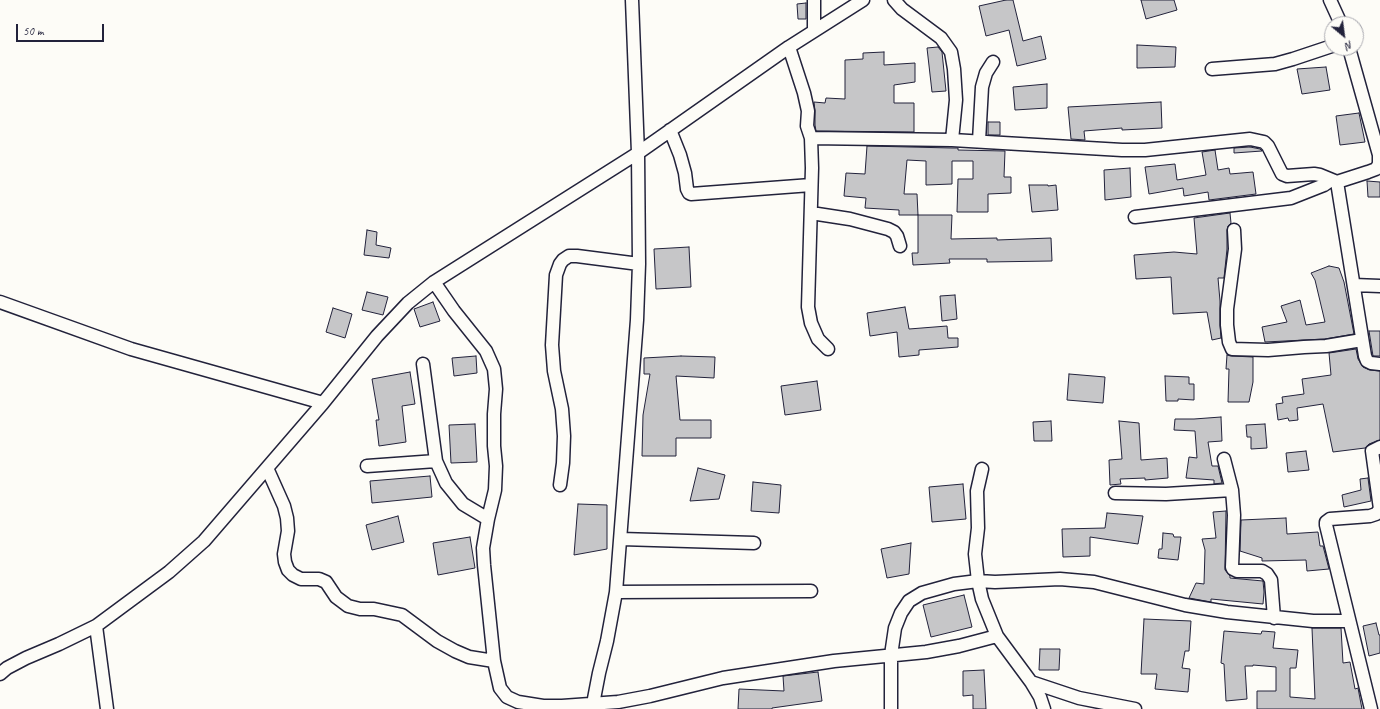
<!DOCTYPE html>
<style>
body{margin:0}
#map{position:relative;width:1380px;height:709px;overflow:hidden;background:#fdfcf7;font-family:Caveat,sans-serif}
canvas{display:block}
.north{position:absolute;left:1324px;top:16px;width:40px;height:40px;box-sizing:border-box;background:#fdfcf7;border:1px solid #a5a5ac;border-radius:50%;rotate:151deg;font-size:11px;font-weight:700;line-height:16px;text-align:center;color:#22223b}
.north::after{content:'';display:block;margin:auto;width:14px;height:18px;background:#22223b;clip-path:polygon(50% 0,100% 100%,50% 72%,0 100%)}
.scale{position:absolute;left:16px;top:24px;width:88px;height:18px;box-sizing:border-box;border:2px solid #22223b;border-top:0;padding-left:5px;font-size:12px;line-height:14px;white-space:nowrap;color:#22223b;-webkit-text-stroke:3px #fdfcf7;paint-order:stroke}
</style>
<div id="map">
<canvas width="1380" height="709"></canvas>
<div class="north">N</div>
<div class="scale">50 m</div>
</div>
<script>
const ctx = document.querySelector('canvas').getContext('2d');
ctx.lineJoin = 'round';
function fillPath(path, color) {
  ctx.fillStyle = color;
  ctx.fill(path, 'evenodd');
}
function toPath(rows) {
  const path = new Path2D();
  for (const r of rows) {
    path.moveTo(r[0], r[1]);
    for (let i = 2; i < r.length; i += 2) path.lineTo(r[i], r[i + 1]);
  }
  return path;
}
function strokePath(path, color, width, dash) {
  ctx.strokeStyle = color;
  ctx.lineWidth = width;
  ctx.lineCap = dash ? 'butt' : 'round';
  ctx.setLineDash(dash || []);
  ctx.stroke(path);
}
const building = toPath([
 [1006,0,1013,0,1023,41,1041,36,1046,59,1017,66,1009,30,986,36,979,6,1006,0],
 [1141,0,1174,0,1177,10,1146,19,1141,0],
 [806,3,806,19,798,19,797,4,806,3],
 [1137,45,1176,47,1175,67,1137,68,1137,45],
 [938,47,942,52,946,91,932,92,927,48,938,47],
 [884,52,884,65,915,63,915,82,894,85,894,103,914,103,914,132,816,131,815,125,815,111,814,102,825,103,826,98,845,99,845,60,863,59,863,53,884,52],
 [1326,67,1330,90,1302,94,1297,69,1326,67],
 [1047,84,1047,108,1015,110,1013,87,1047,84],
 [1161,102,1162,128,1122,130,1122,128,1084,131,1085,140,1071,139,1068,107,1161,102],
 [1359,113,1365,142,1340,145,1336,116,1359,113],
 [988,122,1000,122,1000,135,988,135,988,122],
 [867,146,952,148,958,148,958,150,1005,151,1004,177,1011,177,1011,193,988,194,988,212,957,212,958,179,973,179,973,161,952,161,952,184,926,185,926,161,907,160,904,194,917,194,918,215,899,215,899,210,865,208,866,198,844,196,846,173,865,174,867,146],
 [1250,147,1260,149,1262,151,1234,153,1234,148,1250,147],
 [1215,150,1218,170,1229,168,1230,174,1253,172,1256,194,1209,200,1208,192,1184,196,1183,188,1149,194,1145,167,1175,164,1177,180,1206,175,1202,152,1215,150],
 [1130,168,1131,197,1105,200,1104,170,1130,168],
 [1367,181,1380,182,1380,197,1368,197,1367,181],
 [1029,185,1048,185,1048,186,1056,185,1058,210,1032,212,1029,185],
 [1230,213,1231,223,1228,226,1227,230,1227,249,1224,278,1218,278,1220,301,1220,325,1221,338,1212,340,1207,312,1173,314,1171,277,1136,279,1134,255,1174,252,1197,254,1194,218,1230,213],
 [918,215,952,215,951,239,997,238,997,240,1051,238,1052,261,987,262,987,259,949,259,950,263,913,265,912,253,918,253,918,215],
 [367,230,377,232,376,245,391,248,389,258,364,255,367,230],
 [689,247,691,287,656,289,654,249,689,247],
 [1329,266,1339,268,1344,282,1354,334,1325,339,1265,342,1262,327,1287,322,1281,306,1300,300,1306,325,1325,322,1315,280,1311,273,1329,266],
 [367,292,388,297,383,315,362,310,367,292],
 [955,295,957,319,942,321,940,296,955,295],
 [433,302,440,321,420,327,414,309,433,302],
 [905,307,909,329,947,326,948,338,958,338,958,347,919,350,919,355,899,357,897,332,870,336,867,313,905,307],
 [333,308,352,314,345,338,326,332,333,308],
 [1369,331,1380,331,1380,356,1373,356,1369,331],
 [1356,349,1358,359,1363,367,1370,370,1380,371,1380,440,1369,444,1365,448,1333,452,1323,404,1297,408,1298,420,1289,421,1288,418,1278,420,1276,404,1283,403,1282,397,1304,394,1302,379,1331,375,1329,353,1356,349],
 [1227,355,1232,356,1253,357,1253,382,1249,402,1228,402,1229,369,1226,369,1227,355],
 [476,356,477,373,454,376,452,358,476,356],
 [681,356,715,357,714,378,676,376,680,420,711,420,711,438,676,438,676,456,642,456,643,415,650,374,644,374,644,358,681,356],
 [410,372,415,404,402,406,406,442,379,446,376,420,379,420,372,379,410,372],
 [1069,374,1105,377,1103,403,1067,400,1069,374],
 [1165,376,1189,377,1189,384,1194,384,1194,400,1178,399,1178,401,1166,401,1165,376],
 [817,381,821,410,785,415,781,386,817,381],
 [1221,417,1222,441,1208,442,1212,466,1218,466,1222,483,1214,484,1214,480,1186,478,1189,457,1197,458,1195,431,1174,430,1175,419,1194,419,1221,417],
 [1051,421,1052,441,1034,441,1033,422,1051,421],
 [1119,421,1139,423,1141,460,1167,458,1168,478,1145,480,1145,478,1120,479,1121,484,1110,485,1109,460,1122,459,1119,421],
 [475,424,477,462,451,463,449,425,475,424],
 [1265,424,1267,448,1251,449,1251,437,1247,437,1246,425,1265,424],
 [1306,451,1309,470,1288,472,1286,453,1306,451],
 [698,468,725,475,719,499,690,501,698,468],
 [430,476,432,497,372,503,370,481,430,476],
 [1368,478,1371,501,1344,507,1342,495,1361,490,1360,479,1368,478],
 [753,482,781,485,779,513,751,511,753,482],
 [963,484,966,519,932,522,929,487,963,484],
 [578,504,607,505,607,549,574,555,578,504],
 [1226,511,1225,570,1230,576,1230,578,1263,581,1264,592,1263,604,1211,599,1211,602,1189,598,1196,583,1204,584,1205,550,1202,539,1216,538,1213,512,1226,511],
 [1107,513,1143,516,1138,544,1090,537,1090,556,1063,557,1062,529,1105,528,1107,513],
 [398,516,404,542,372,550,366,525,398,516],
 [1286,518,1287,534,1318,532,1320,546,1323,546,1329,569,1307,571,1306,560,1262,561,1262,558,1240,551,1241,520,1286,518],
 [1163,533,1173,534,1174,537,1181,537,1178,560,1158,558,1159,549,1162,549,1163,533],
 [470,537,475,568,438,575,433,543,470,537],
 [911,543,909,574,887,578,881,549,911,543],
 [964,595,972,627,931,637,923,605,964,595],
 [1144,619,1191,621,1189,651,1185,651,1182,668,1190,669,1188,692,1155,689,1157,674,1141,674,1144,619],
 [1376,623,1379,635,1380,635,1380,653,1369,656,1363,626,1376,623],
 [1312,628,1341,628,1343,663,1350,662,1355,689,1358,688,1362,709,1257,709,1257,691,1276,691,1276,667,1253,665,1253,666,1245,666,1247,699,1226,701,1224,664,1221,663,1224,631,1261,634,1262,631,1275,632,1273,648,1298,650,1296,668,1290,668,1290,697,1315,699,1312,628],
 [1040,649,1060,649,1059,670,1039,670,1040,649],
 [984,670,986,709,973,709,973,695,963,696,963,671,984,670],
 [818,672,822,701,772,708,772,709,738,709,739,689,784,691,783,676,818,672]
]);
fillPath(building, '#c6c6c8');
strokePath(building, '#22223b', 1);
const street = toPath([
 [814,0,814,31],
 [894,0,902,9,941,38,951,52,954,69,956,100,952,140],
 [1330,0,1341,24],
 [789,47,804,93,808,111,807,126,811,138,952,140,1122,150,1145,150,1250,139,1264,142,1268,146,1282,174,1287,176,1314,174,1320,175,1337,182],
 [1349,48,1379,155,1379,164,1376,169,1368,172,1337,182,1365,356,1367,361,1371,363,1380,364],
 [1212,69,1275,64,1293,59,1332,46],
 [670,130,680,155,685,173,687,189,689,193,691,194,811,185],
 [811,138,812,168,808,307,811,323,818,339,828,349],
 [979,141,982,87,986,73,993,62],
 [811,213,850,219,888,229,894,232,897,236,900,246],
 [1135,217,1291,198,1324,185,1331,180],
 [1234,230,1235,249,1227,309,1227,325,1229,342,1232,349,1268,350,1304,347,1326,346,1362,340],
 [434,282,454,311,486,351,494,369,496,389,494,414,494,446,496,466,495,490,488,519,483,548,484,565,494,661,500,688,507,697,518,702,543,706,562,706,618,702,650,696,723,678,834,661,926,652,959,646,997,636],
 [1354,285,1380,286],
 [0,302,131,349,323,403],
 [423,364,436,461,446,483,463,504,488,519],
 [1224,459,1232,490,1234,515,1232,567,1233,569,1237,571,1262,571,1267,574,1271,580,1274,618],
 [367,466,436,461],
 [267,468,284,506,287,518,288,531,284,554,285,562,288,570,293,575,301,579,319,579,326,582,336,597,348,606,360,609,374,609,402,615,437,641,455,651,469,657,494,661],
 [982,469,977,491,978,528,975,554,978,581,982,599,997,636,1031,682,1040,697,1044,709],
 [560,485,563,463,564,436,562,409,554,371,552,345,556,275,560,264,563,260,569,256,577,256,639,264],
 [1115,493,1166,494,1232,490],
 [621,539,754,543],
 [616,592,811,591],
 [96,626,107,709],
 [0,674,7,668,26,658,59,644,96,626,169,572,204,541,323,403,377,336,408,303,434,282,638,153,789,47,863,0],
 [1031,682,1079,698,1135,709],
 [593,709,593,704,599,673,607,641,616,592,637,320,639,264,638,153,632,0],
 [891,709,891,655,895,628,901,613,909,601,922,593,954,584,978,581,995,582,1060,579,1094,582,1185,605,1227,612,1313,621,1349,621],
 [1371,709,1326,525,1326,522,1330,519,1370,516,1376,514,1380,509,1372,451,1380,447]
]);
strokePath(street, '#22223b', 15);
strokePath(street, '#fdfcf7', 12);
</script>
